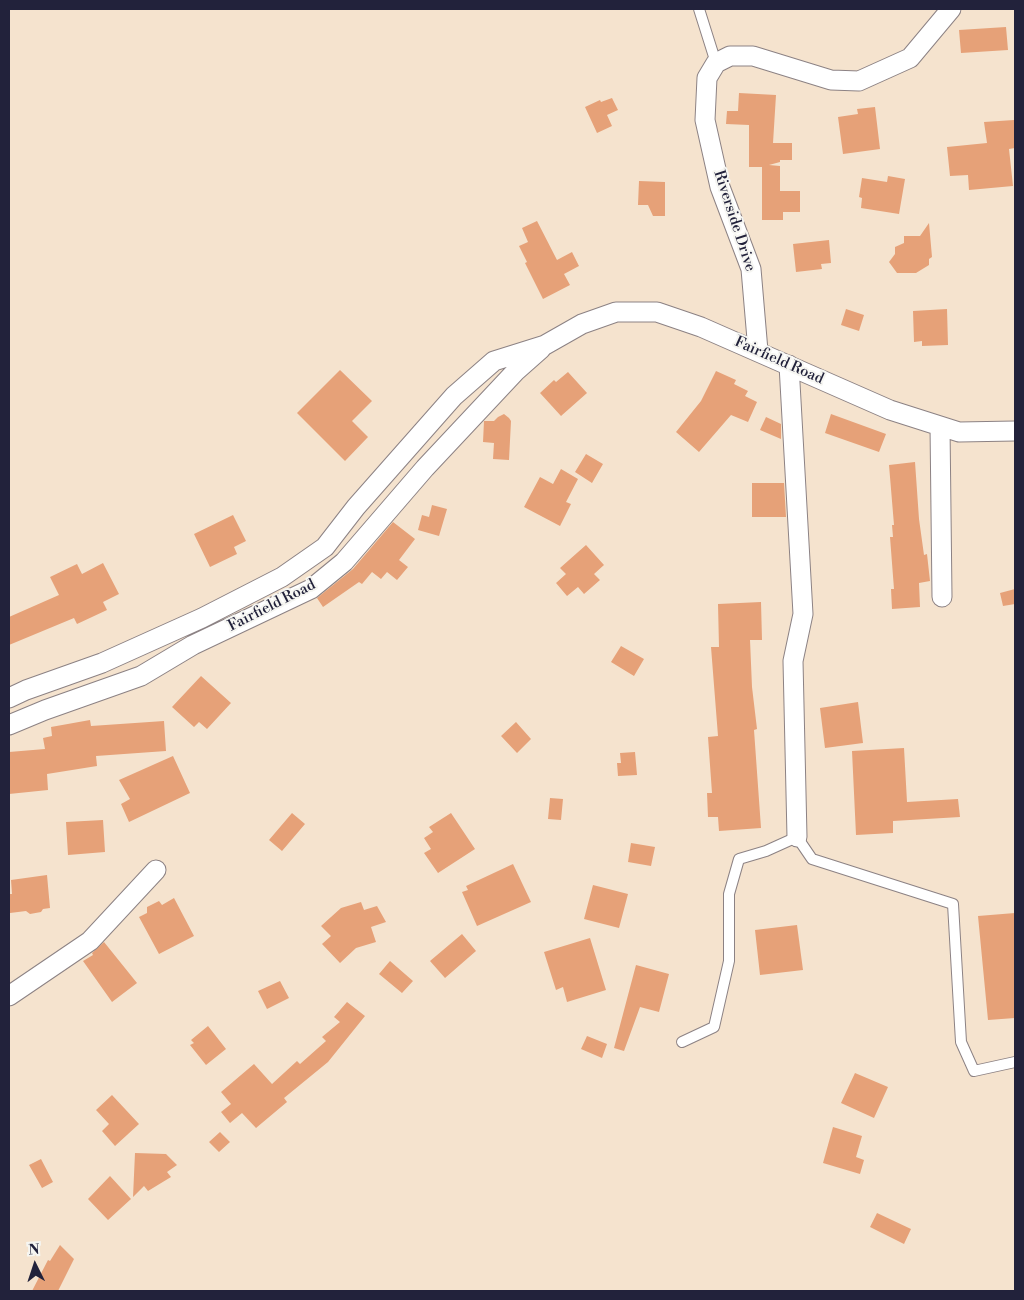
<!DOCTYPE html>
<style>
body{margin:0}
#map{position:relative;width:1024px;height:1300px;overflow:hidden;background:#f5e3ce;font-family:"Libre Bodoni",serif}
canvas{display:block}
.frame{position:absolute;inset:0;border:10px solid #22223b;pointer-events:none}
.north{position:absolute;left:10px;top:1240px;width:50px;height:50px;-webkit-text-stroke:4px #f6f6f2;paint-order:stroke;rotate:356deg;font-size:14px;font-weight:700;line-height:20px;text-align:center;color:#22223b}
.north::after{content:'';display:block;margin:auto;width:18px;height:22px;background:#22223b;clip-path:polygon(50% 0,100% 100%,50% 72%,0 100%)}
</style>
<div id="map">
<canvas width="1024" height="1300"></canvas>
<div class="frame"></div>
<div class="north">N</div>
</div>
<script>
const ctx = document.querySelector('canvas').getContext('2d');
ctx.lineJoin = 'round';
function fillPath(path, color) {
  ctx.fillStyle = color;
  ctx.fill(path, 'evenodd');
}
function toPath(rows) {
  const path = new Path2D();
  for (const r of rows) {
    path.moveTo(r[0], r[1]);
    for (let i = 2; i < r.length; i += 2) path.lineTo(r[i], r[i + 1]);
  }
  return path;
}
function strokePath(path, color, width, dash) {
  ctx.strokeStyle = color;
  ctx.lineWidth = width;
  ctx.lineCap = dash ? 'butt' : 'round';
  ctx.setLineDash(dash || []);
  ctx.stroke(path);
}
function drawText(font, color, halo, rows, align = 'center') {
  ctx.font = font + ' "Libre Bodoni",serif';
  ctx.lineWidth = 4;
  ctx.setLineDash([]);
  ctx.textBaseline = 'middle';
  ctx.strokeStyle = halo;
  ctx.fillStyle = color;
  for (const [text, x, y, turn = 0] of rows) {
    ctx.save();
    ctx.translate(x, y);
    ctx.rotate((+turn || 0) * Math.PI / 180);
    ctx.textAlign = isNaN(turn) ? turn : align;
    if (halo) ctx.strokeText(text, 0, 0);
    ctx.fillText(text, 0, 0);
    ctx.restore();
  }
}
fillPath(toPath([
 [1006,27,1008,50,961,53,959,30],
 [739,93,776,95,773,143,792,143,792,160,780,160,780,162,769,165,780,166,780,191,800,191,800,212,783,212,783,220,762,220,762,167,749,167,749,125,726,124,727,111,738,111],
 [612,98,618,110,607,115,612,126,597,133,585,107,600,100,601,102],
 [875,107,880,149,843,154,838,117,858,114,857,109],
 [1014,120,1015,148,1009,149,1013,186,969,190,968,175,950,176,947,147,987,143,984,122],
 [888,176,905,179,899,214,861,208,862,198,859,197,862,178,887,182],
 [639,181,665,182,665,216,653,216,648,205,638,205],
 [537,221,557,260,572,252,579,266,564,274,570,285,543,299,525,263,527,262,519,246,528,242,522,228],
 [929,223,932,257,929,259,929,265,916,273,897,273,889,262,895,254,895,247,904,243,904,236,920,236],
 [829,240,831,263,821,264,822,269,796,272,793,244],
 [846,309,864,315,859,331,841,325],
 [947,309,948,345,922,346,922,341,914,342,913,311],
 [340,370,372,401,352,421,368,437,345,461,297,413],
 [716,371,736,380,734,384,748,391,745,396,757,402,748,422,731,415,699,452,676,432,701,401],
 [568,372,587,393,561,416,540,393,554,380,556,382],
 [504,414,509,418,511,421,509,460,493,459,494,443,483,442,484,421,494,421,498,417],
 [831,414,886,434,879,452,825,433],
 [766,417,781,424,781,439,760,430],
 [586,454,603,464,592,483,575,472],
 [915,462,919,519,924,555,927,554,930,581,919,583,920,607,892,609,891,589,894,589,890,537,893,537,892,525,894,525,889,465],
 [561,469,578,479,566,502,571,504,560,526,524,507,540,477,553,484],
 [752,483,784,483,786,517,752,517],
 [432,505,447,509,439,536,418,530,422,515,429,517],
 [233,515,246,541,234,547,237,554,210,567,194,534],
 [393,522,415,539,399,560,408,567,397,580,387,572,381,579,372,572,362,584,359,582,323,607,317,598,353,569],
 [586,545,604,565,594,574,600,580,584,594,578,587,567,596,556,583,566,574,560,568],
 [103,563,119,594,103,602,107,610,77,624,74,618,9,645,9,617,59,595,50,577,77,564,82,574],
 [1015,589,1015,604,1003,606,1000,593],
 [761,602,762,640,750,640,752,687,757,729,754,730,761,828,719,831,718,817,708,817,707,793,712,793,708,737,718,736,711,647,719,647,718,604],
 [621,646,644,659,634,676,611,662],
 [201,676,231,703,207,729,199,722,194,727,172,707],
 [858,702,863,743,825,748,820,708],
 [90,720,91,726,164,721,166,751,96,756,97,766,47,774,48,790,9,794,9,752,45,749,43,738,52,736,51,727],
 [516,722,531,739,517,753,501,736],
 [904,748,907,802,958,799,960,817,893,821,893,833,856,835,852,751],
 [635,752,637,775,618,776,617,763,621,763,620,753],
 [173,756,190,793,129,822,121,804,130,799,119,780],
 [550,798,563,799,561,820,548,819],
 [292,813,305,824,282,851,269,840],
 [451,813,475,849,438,873,424,853,431,849,424,838,433,832,429,827],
 [103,820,105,852,68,855,66,822],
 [631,843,655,847,651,866,628,862],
 [513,864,531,902,477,926,462,892,468,890,466,886],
 [47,875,50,908,43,909,41,912,30,914,26,911,10,913,9,894,12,894,11,880],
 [593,885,628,894,619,928,584,919],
 [174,898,194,936,159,954,139,917,147,913,147,907,159,901,162,905],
 [361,902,364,910,377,906,386,922,371,927,376,942,356,948,340,963,322,944,331,936,321,926,341,908],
 [1015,913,1015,1018,988,1020,978,916],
 [797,925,803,970,760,975,755,930],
 [462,934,476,951,445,978,430,961],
 [590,938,606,990,567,1002,563,987,556,990,544,952],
 [104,942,137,983,112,1002,83,961,93,955,92,953],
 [390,961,413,981,402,993,379,974],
 [636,965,669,974,659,1012,640,1007,624,1051,614,1048],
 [280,981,289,998,267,1009,258,991],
 [347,1002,365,1016,328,1062,284,1098,287,1102,256,1128,242,1113,230,1123,221,1112,231,1104,221,1092,254,1064,272,1084,297,1061,300,1064,326,1041,322,1037,340,1022,334,1017],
 [208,1026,226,1049,206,1065,190,1045,194,1043,191,1040],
 [587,1036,607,1044,602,1058,581,1049],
 [855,1073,888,1087,874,1118,841,1103],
 [112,1095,139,1124,115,1146,102,1131,109,1124,96,1110],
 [833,1127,862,1136,856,1157,864,1160,860,1174,823,1163],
 [220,1132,230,1142,219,1152,209,1142],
 [135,1153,166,1154,177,1165,167,1172,171,1177,148,1191,144,1186,133,1197],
 [41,1159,53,1182,42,1188,29,1165],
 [110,1176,131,1199,108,1220,88,1199],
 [877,1213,911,1229,904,1244,870,1227],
 [60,1245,74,1259,58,1291,32,1291,48,1260,50,1261]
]), '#e6a178');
const service = toPath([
 [699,9,716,63],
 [682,1042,714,1027,729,961,729,894,739,859,766,851,797,837,812,859,953,904,961,1042,974,1071,1015,1062]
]);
const minor = toPath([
 [758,351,751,269,720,187,705,120,707,78,716,63,730,56,753,56,831,80,859,81,910,58,951,9],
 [789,365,803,614,793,661,797,837],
 [940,426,942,597],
 [9,698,26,690,102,663,202,618,282,577,325,547,356,507,454,396,494,361,545,345,582,324,616,312,657,312,701,327,890,410,959,432,1015,431],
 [9,725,45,710,141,676,193,645,311,589,344,562,425,468,515,372,541,349],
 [9,996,90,941,156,870]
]);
strokePath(service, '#8c8284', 12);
strokePath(minor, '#8c8284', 21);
strokePath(service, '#fff', 10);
strokePath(minor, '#fff', 19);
drawText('15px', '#22223b', '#f6f6f2', [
 ["Riverside Drive",734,221,72],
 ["Fairfield Road",779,361,24],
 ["Fairfield Road",272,606,-27]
]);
</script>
